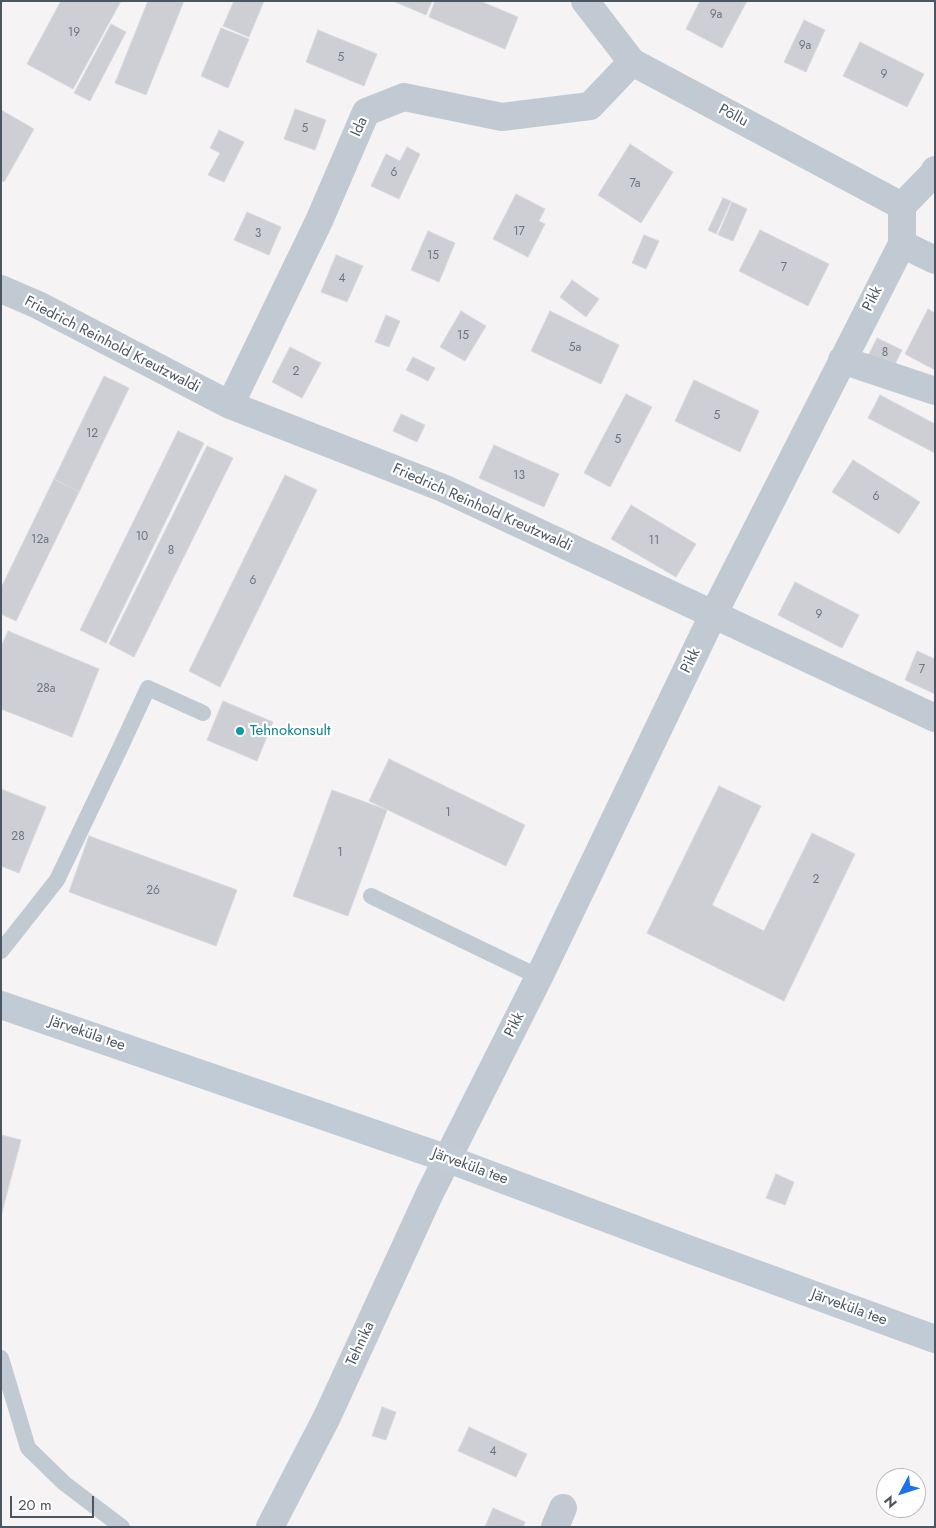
<!DOCTYPE html>
<meta charset="utf-8">
<style>
body{margin:0}
#map{position:relative;width:936px;height:1528px;overflow:hidden;background:#f5f3f3;font-family:Jost,sans-serif}
canvas{display:block}
.frame{position:absolute;inset:0;border:2px solid #4a5661;pointer-events:none}
.north{position:absolute;left:876px;top:1468px;width:50px;height:50px;box-sizing:border-box;background:#fff;border:1px solid #b7bbc0;border-radius:50%;rotate:230deg;font-size:14px;font-weight:700;line-height:20px;text-align:center;color:#4a5661}
.north::after{content:'';display:block;margin:auto;width:18px;height:22px;background:#1a73e8;clip-path:polygon(50% 0,100% 100%,50% 72%,0 100%)}
.scale{position:absolute;left:10px;top:1496px;width:84px;height:22px;box-sizing:border-box;border:2px solid #4a5661;border-top:0;padding-left:6px;font-size:15px;line-height:18px;white-space:nowrap;color:#4a5661;-webkit-text-stroke:4px #fff;paint-order:stroke}
</style>
<div id="map">
<canvas width="936" height="1528"></canvas>
<div class="frame"></div>
<div class="north">N</div>
<div class="scale">20 m</div>
</div>
<script>
const ctx = document.querySelector('canvas').getContext('2d');
ctx.lineJoin = 'round';
function fillPath(path, color) {
  ctx.fillStyle = color;
  ctx.fill(path, 'evenodd');
}
function toPath(rows) {
  const path = new Path2D();
  for (const r of rows) {
    path.moveTo(r[0], r[1]);
    for (let i = 2; i < r.length; i += 2) path.lineTo(r[i], r[i + 1]);
  }
  return path;
}
function strokePath(path, color, width, dash) {
  ctx.strokeStyle = color;
  ctx.lineWidth = width;
  ctx.lineCap = dash ? 'butt' : 'round';
  ctx.setLineDash(dash || []);
  ctx.stroke(path);
}
function drawText(font, color, halo, rows, align = 'center') {
  ctx.font = font + ' Jost,sans-serif';
  ctx.lineWidth = 4.5;
  ctx.setLineDash([]);
  ctx.textBaseline = 'middle';
  ctx.strokeStyle = halo;
  ctx.fillStyle = color;
  for (const [text, x, y, turn = 0] of rows) {
    ctx.save();
    ctx.translate(x, y);
    ctx.rotate((+turn || 0) * Math.PI / 180);
    ctx.textAlign = isNaN(turn) ? turn : align;
    if (halo) ctx.strokeText(text, 0, 0);
    ctx.fillText(text, 0, 0);
    ctx.restore();
  }
}
const building = toPath([
 [61,1,121,1,73,89,27,64,61,1],
 [148,1,184,1,146,95,115,83,148,1],
 [234,1,264,1,249,37,223,26,234,1],
 [393,1,432,1,426,15,393,1],
 [435,1,480,1,518,17,505,49,429,17,435,1],
 [700,1,747,1,722,48,686,29,700,1],
 [804,20,825,30,806,72,784,62,804,20],
 [111,24,126,32,90,101,74,93,111,24],
 [221,28,249,39,228,88,201,76,221,28],
 [318,30,377,54,364,86,306,62,318,30],
 [860,42,924,74,907,107,843,76,860,42],
 [295,109,326,120,315,150,284,139,295,109],
 [1,110,34,129,4,182,1,180,1,110],
 [219,130,244,142,224,182,208,175,220,153,210,148,219,130],
 [630,144,673,172,641,223,598,195,630,144],
 [407,147,420,154,399,199,371,186,386,154,400,161,407,147],
 [516,194,545,209,539,221,545,224,528,257,493,239,516,194],
 [723,198,731,201,716,234,708,230,723,198],
 [732,202,747,209,733,241,718,235,732,202],
 [247,212,281,227,269,255,234,240,247,212],
 [760,230,829,264,808,306,739,271,760,230],
 [428,231,455,243,439,282,411,270,428,231],
 [644,235,659,241,646,269,632,263,644,235],
 [336,255,363,266,347,302,321,292,336,255],
 [572,280,599,299,586,317,560,297,572,280],
 [928,309,935,313,935,370,905,354,928,309],
 [461,311,486,326,465,361,440,347,461,311],
 [550,311,619,345,601,384,531,351,550,311],
 [386,315,400,321,389,347,375,342,386,315],
 [877,338,902,350,893,368,868,356,877,338],
 [290,347,321,363,302,398,272,382,290,347],
 [413,357,435,368,428,381,406,370,413,357],
 [104,376,129,388,79,492,54,479,104,376],
 [694,380,759,411,740,452,675,421,694,380],
 [626,394,652,407,610,487,584,473,626,394],
 [880,395,935,424,935,453,868,418,880,395],
 [401,414,425,425,417,442,393,431,401,414],
 [178,431,204,443,106,643,80,630,178,431],
 [494,445,559,474,544,507,479,478,494,445],
 [207,446,233,458,134,657,109,644,207,446],
 [853,460,920,502,899,534,832,492,853,460],
 [285,475,317,490,220,687,189,671,285,475],
 [54,479,79,492,16,621,1,614,1,588,54,479],
 [631,505,696,544,676,577,611,539,631,505],
 [795,582,859,615,842,648,778,615,795,582],
 [8,631,99,669,72,737,1,709,1,647,8,631],
 [917,651,935,659,935,694,905,680,917,651],
 [223,701,273,722,257,761,207,740,223,701],
 [389,759,525,825,506,866,369,801,389,759],
 [719,786,761,806,712,905,764,931,812,833,855,854,784,1001,647,933,719,786],
 [1,789,46,807,19,873,1,866,1,789],
 [332,790,387,810,348,916,293,896,332,790],
 [89,836,237,890,216,946,69,892,89,836],
 [1,1135,21,1140,1,1216,1,1135],
 [776,1174,794,1182,785,1205,766,1198,776,1174],
 [382,1407,396,1412,386,1440,372,1436,382,1407],
 [469,1427,527,1454,516,1477,458,1451,469,1427],
 [493,1508,525,1522,523,1527,485,1527,493,1508]
]);
fillPath(building, '#cdcfd5');
strokePath(building, '#d7d9de', 1);
strokePath(toPath([
 [371,896,539,977],
 [1,951,57,880,123,742,148,688,203,713],
 [1,1358,28,1448,64,1483,122,1527]
]), '#c1cad2', 16);
strokePath(toPath([
 [585,1,632,62,902,206],
 [902,244,935,260],
 [1,289,38,305,230,405,443,488,935,718],
 [842,360,935,391],
 [230,405,319,221,366,112,404,97,502,117,590,106,632,62],
 [270,1527,327,1417,430,1193,539,977,713,615,902,244,902,206,933,174,935,170],
 [555,1527,563,1508]
]), '#c1cad2', 28);
strokePath(toPath([
 [1,1005,448,1159,688,1249,935,1339]
]), '#c1cbd6', 28);
for (const [x, y, r, color] of [
 [240,731,5,"#0f9aa8"]
]) {
  const dot = new Path2D();
  dot.arc(x, y, r, 0, 2 * Math.PI);
  ctx.fillStyle = color;
  ctx.fill(dot);
  strokePath(dot, '#fff', 2);
}
drawText('12px', '#6b747e', null, [
 ["9a",716,15],
 ["19",74,33],
 ["9a",805,46],
 ["5",341,58],
 ["9",884,75],
 ["5",305,129],
 ["6",394,173],
 ["7a",635,184],
 ["17",519,232],
 ["3",258,234],
 ["15",433,256],
 ["7",784,268],
 ["4",342,279],
 ["15",463,336],
 ["5a",575,348],
 ["8",885,353],
 ["2",296,372],
 ["5",717,416],
 ["12",92,434],
 ["5",618,440],
 ["13",519,476],
 ["6",876,497],
 ["10",142,537],
 ["12a",40,540],
 ["11",654,541],
 ["8",171,551],
 ["6",253,581],
 ["9",819,615],
 ["7",922,670],
 ["28a",46,689],
 ["1",448,813],
 ["28",18,837],
 ["1",340,853],
 ["2",816,880],
 ["26",153,891],
 ["4",493,1452]
]);
drawText('15px', '#4a5661', '#fff', [
 ["Põllu",733,116,28],
 ["Ida",360,127,-66],
 ["Pikk",873,299,-63],
 ["Friedrich Reinhold Kreutzwaldi",112,345,27],
 ["Friedrich Reinhold Kreutzwaldi",482,508,24],
 ["Pikk",691,661,-64],
 ["Pikk",515,1025,-63],
 ["Järveküla tee",87,1034,19],
 ["Järveküla tee",470,1167,20],
 ["Järveküla tee",849,1308,20],
 ["Tehnika",361,1344,-65]
]);
drawText('15px', '#0d838f', '#fff', [
 ["Tehnokonsult",250,731]
], 'left');
</script>
